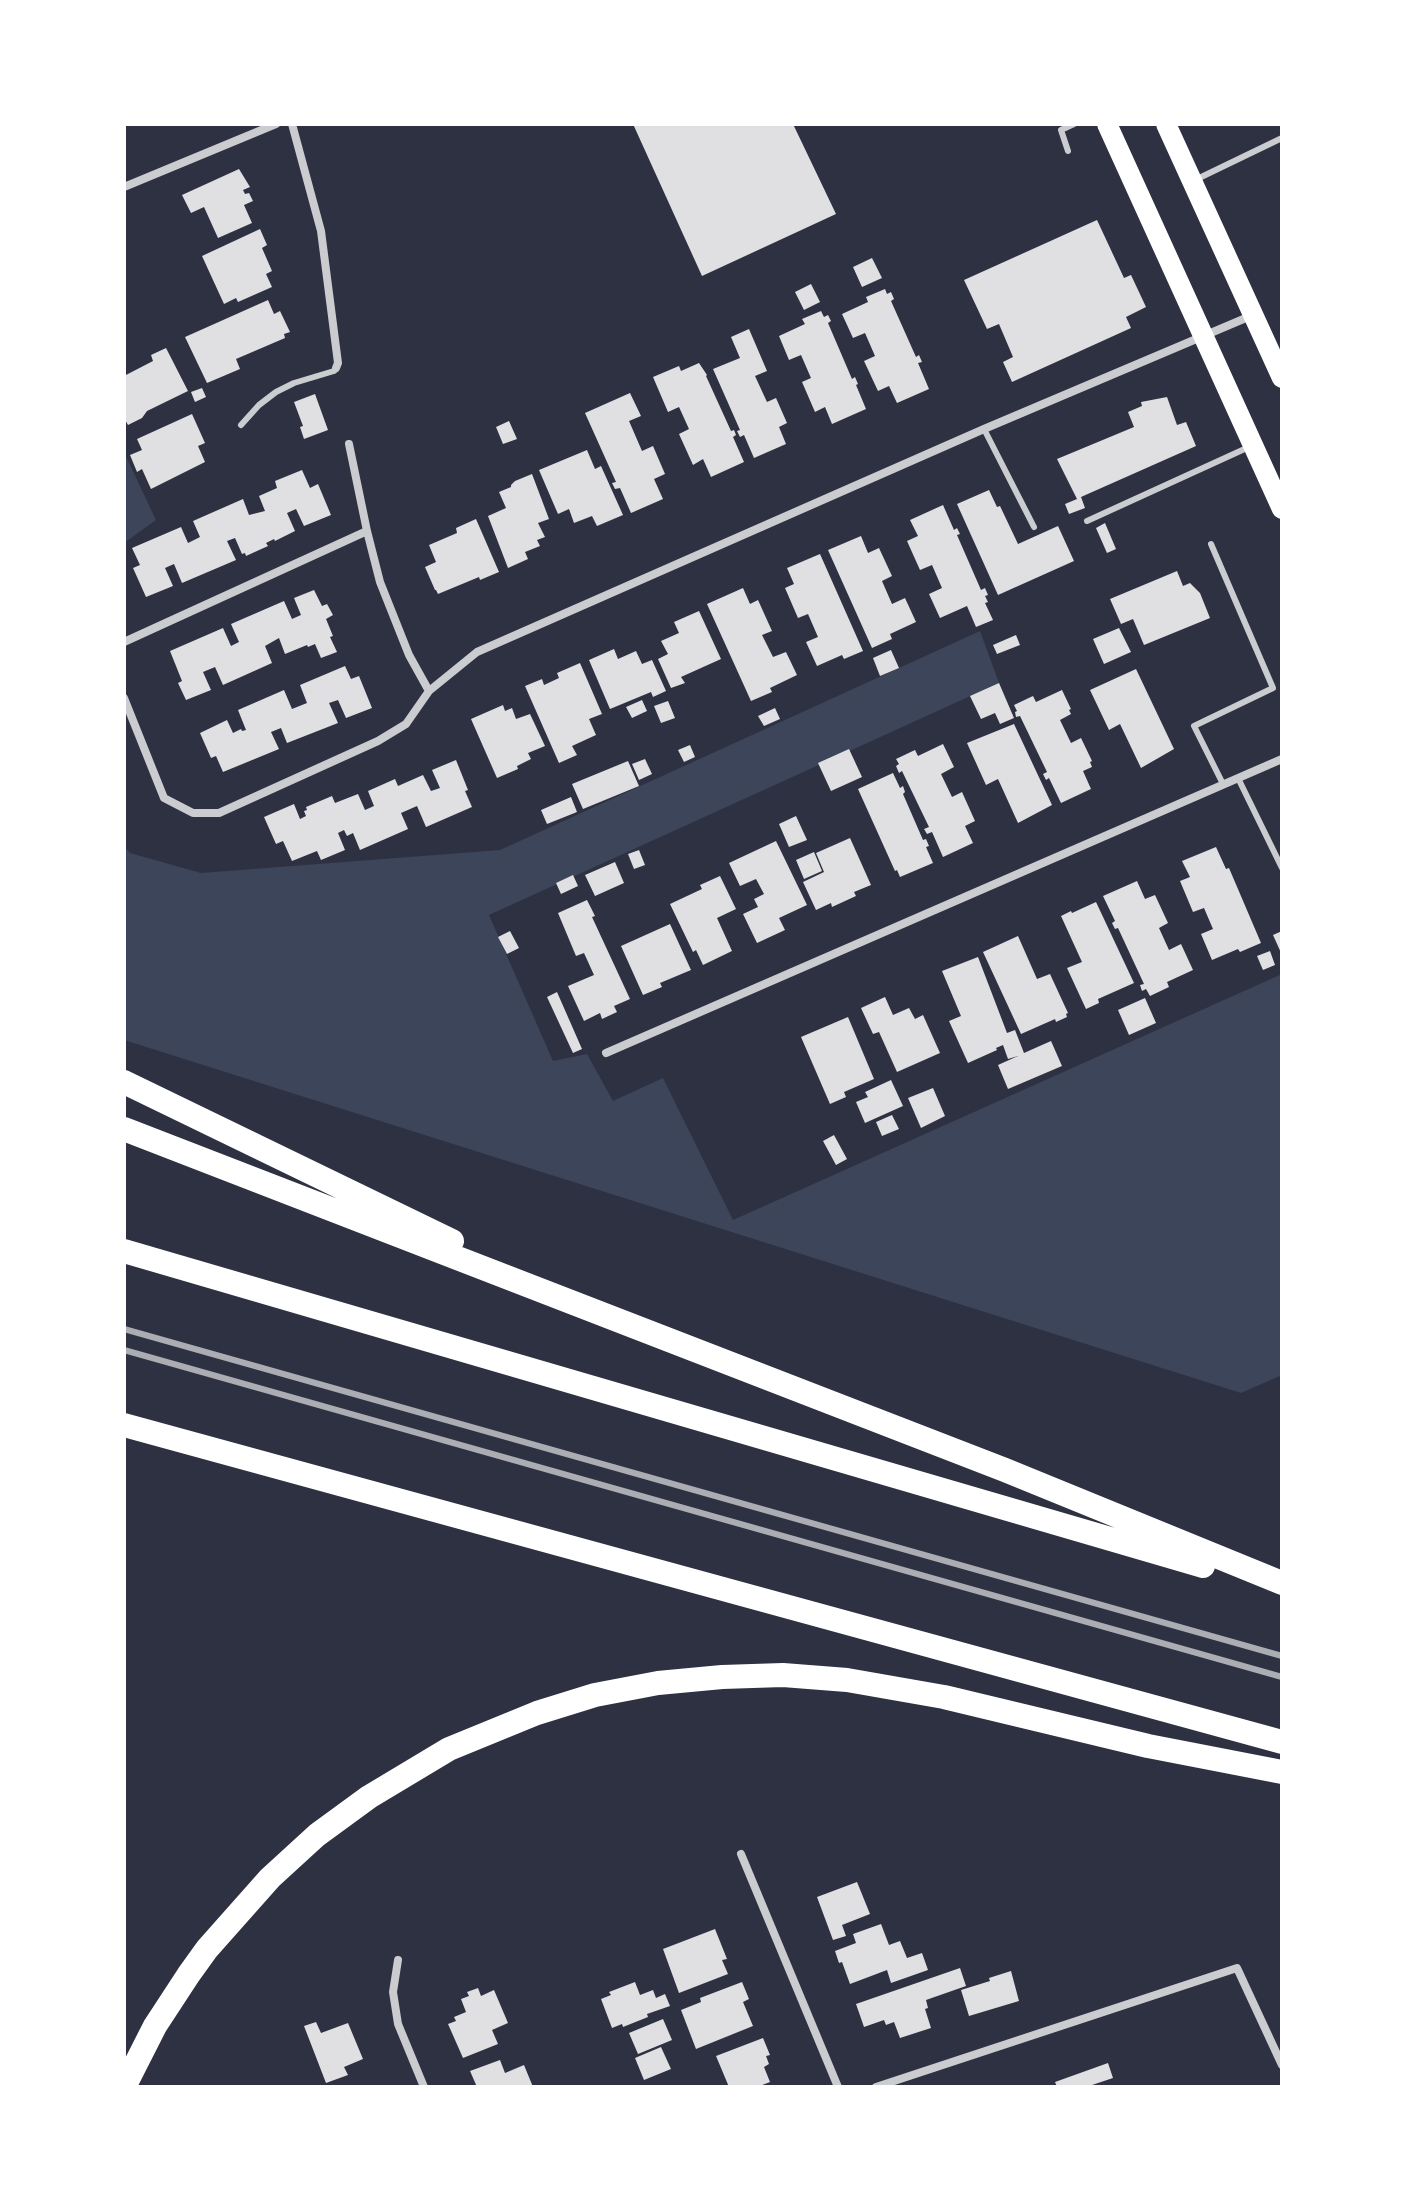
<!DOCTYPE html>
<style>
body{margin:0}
#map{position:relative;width:1406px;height:2211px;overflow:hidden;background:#2d3142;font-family:Karla,sans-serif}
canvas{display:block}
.frame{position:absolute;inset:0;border:126px solid #fff;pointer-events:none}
</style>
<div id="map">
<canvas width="1406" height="2211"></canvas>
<div class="frame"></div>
</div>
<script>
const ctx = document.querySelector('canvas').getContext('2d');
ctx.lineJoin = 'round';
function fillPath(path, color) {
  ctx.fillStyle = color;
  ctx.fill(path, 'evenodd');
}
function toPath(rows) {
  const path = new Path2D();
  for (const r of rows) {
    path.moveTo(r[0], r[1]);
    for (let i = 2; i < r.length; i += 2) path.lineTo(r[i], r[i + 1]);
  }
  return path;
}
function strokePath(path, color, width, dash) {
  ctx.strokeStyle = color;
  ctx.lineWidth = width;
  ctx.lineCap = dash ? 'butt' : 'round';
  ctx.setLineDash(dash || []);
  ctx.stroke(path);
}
fillPath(toPath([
 [124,452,156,520,124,543],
 [980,631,999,683,489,915,553,1061,587,1054,613,1101,663,1078,733,1220,1282,974,1282,1375,1241,1393,124,1040,124,846,130,853,201,873,500,850]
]), '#3c4559');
fillPath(toPath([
 [633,124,793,124,836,214,702,276],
 [239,169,250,187,243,190,245,194,249,193,253,201,244,205,252,223,218,238,204,207,191,213,182,195],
 [1097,220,1124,278,1131,275,1146,307,1126,317,1131,328,1012,382,1003,362,1013,357,999,324,987,329,964,280],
 [260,229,267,245,262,248,272,271,266,274,272,287,238,302,236,298,224,304,202,256],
 [872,258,882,278,862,287,853,267],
 [811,284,820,302,804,310,795,292],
 [885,289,887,294,891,292,894,299,891,301,916,357,919,355,922,362,918,363,929,389,897,403,889,386,878,391,864,361,875,356,865,333,853,338,842,314,868,302,866,297],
 [268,300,274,314,280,311,290,332,284,334,285,338,236,359,240,369,207,383,185,337],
 [821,311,824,317,828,315,831,321,828,323,852,379,855,377,858,384,856,385,866,409,832,424,825,407,815,412,802,382,811,378,801,355,789,360,779,336,805,324,802,319],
 [749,329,767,371,755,376,767,402,776,398,787,423,779,427,786,444,754,458,744,435,740,437,737,431,740,430,713,369,740,358,731,337],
 [166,348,188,391,147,411,142,418,128,425,124,418,124,376,153,361,151,355],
 [699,363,707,375,706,376,731,431,734,430,736,435,733,437,744,462,711,477,703,459,693,465,679,434,689,429,679,407,668,412,653,377,679,366,681,371],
 [202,388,206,397,195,402,191,392],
 [630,393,641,416,629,421,642,451,653,446,665,474,654,479,663,499,631,513,620,488,615,489,612,483,616,482,585,413],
 [315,394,328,430,304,439,300,427,303,426,294,402],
 [1167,397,1177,425,1186,422,1196,446,1081,497,1085,508,1069,514,1065,504,1077,499,1057,459,1134,427,1128,412,1142,406,1141,402],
 [192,414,205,443,198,446,205,462,151,489,142,469,137,472,130,455,142,450,137,439],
 [509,421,517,439,503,444,496,427],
 [587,450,595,469,601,466,623,515,597,526,592,516,574,523,569,509,558,514,539,470],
 [302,470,310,488,318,484,331,515,304,526,296,509,287,513,295,531,275,541,274,539,266,543,268,546,246,556,245,553,242,554,235,538,227,541,236,560,182,583,174,564,165,568,173,586,146,597,133,568,140,565,132,548,181,527,188,543,200,537,193,521,243,499,249,515,265,511,259,496,277,488,275,481],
 [532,474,549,519,538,523,545,537,537,540,540,546,525,552,528,559,508,568,488,516,506,508,499,492,511,487,511,485,515,481],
 [989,490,997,507,1000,506,1018,544,1058,526,1074,561,998,595,957,504],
 [943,505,954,530,957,528,960,534,957,535,981,590,985,588,988,595,985,596,988,602,985,603,993,620,976,627,967,606,940,618,929,594,942,588,932,565,920,570,907,541,918,536,910,520],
 [476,519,499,572,480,580,479,577,438,594,436,590,435,590,425,567,436,562,429,545,457,533,456,528],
 [1105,523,1116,549,1107,553,1096,528],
 [861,536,868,553,879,548,892,576,882,581,892,604,905,598,916,622,890,634,892,639,872,648,828,550],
 [820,554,863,651,844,659,842,655,817,666,806,642,818,637,808,614,798,618,785,588,794,584,787,568],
 [1177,571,1183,586,1190,583,1200,593,1210,618,1144,645,1133,619,1121,624,1110,599],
 [743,588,750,604,758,600,772,631,762,635,773,657,786,652,797,675,770,688,772,692,751,701,707,604],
 [314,590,322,606,327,604,333,615,326,619,333,636,330,637,337,652,321,658,315,644,308,647,307,645,285,654,279,638,265,646,272,663,223,685,215,667,203,672,211,690,186,700,178,683,182,681,170,651,223,628,231,646,239,642,231,624,284,601,292,619,301,615,294,598],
 [699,611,721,659,681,677,685,683,671,688,658,659,668,654,661,641,679,633,674,622],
 [1119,628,1131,652,1104,664,1093,639],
 [1016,635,1020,645,997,654,993,645],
 [614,649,618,659,636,651,642,664,652,660,666,691,653,697,651,692,610,709,589,660],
 [891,650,899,668,880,676,873,658],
 [580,663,602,714,589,719,596,735,572,746,577,755,559,763,525,686,542,679,544,685,559,678,557,673],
 [345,666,351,679,359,676,372,708,346,718,338,700,329,703,338,723,287,743,281,728,271,732,279,749,223,772,216,756,211,758,200,733,227,720,233,733,241,729,242,731,246,730,238,710,284,690,292,709,307,703,300,685],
 [1136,669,1174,749,1141,768,1120,724,1109,730,1090,690],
 [999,683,1014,718,1000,724,995,713,981,719,970,696],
 [1062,690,1071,709,1069,710,1071,714,1060,720,1071,743,1081,738,1092,761,1090,762,1092,767,1083,771,1091,789,1061,803,1049,778,1046,780,1043,774,1047,772,1020,716,1016,717,1015,712,1017,711,1014,705,1033,696,1036,702],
 [642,700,647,711,632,718,626,707],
 [668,701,675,718,661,723,654,706],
 [503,705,505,711,512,708,516,719,530,714,545,746,528,753,531,759,517,766,518,769,497,778,471,719],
 [775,708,780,719,764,726,758,716],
 [1014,724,1052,805,1018,823,998,779,986,785,967,743],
 [943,744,954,767,941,774,952,797,962,792,975,821,965,826,973,843,943,857,932,832,927,834,924,829,929,827,902,771,899,773,896,766,899,764,896,759,915,750,918,756],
 [690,745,695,757,684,762,678,750],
 [849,749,862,777,831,791,818,763],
 [645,759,652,774,639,780,632,764],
 [456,760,468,790,465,791,472,807,426,827,417,806,401,813,408,829,360,850,353,833,347,836,344,830,338,833,345,850,321,860,317,851,292,861,283,841,276,844,264,817,294,804,300,819,306,816,304,811,307,810,306,807,332,796,335,803,358,794,365,810,374,806,368,791,395,779,398,786,423,775,431,791,440,788,432,770],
 [628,761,639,786,583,809,572,784],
 [893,773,900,788,903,786,905,792,903,794,923,840,926,839,929,846,926,847,933,863,900,877,897,870,895,871,858,789],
 [571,797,577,812,547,824,541,810],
 [796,816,807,840,789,847,779,824],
 [850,838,871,885,854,892,856,896,832,907,831,903,816,910,803,882,824,872,816,853],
 [776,841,807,905,779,918,785,930,757,943,743,914,758,907,754,899,764,894,756,879,740,886,729,863],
 [1216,847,1226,869,1229,868,1261,943,1240,952,1238,949,1212,960,1201,934,1213,929,1204,908,1193,912,1180,881,1190,877,1182,861],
 [639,850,645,865,634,869,628,854],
 [814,852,822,871,804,879,796,860],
 [615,862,624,883,595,896,585,875],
 [573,875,578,886,561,894,556,883],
 [720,876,736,909,717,918,732,951,703,965,696,950,693,952,670,904,702,889,700,885],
 [1137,881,1145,899,1155,895,1168,923,1159,928,1169,950,1181,944,1193,970,1167,982,1169,987,1150,996,1146,989,1142,991,1140,985,1144,984,1118,928,1115,929,1112,923,1115,921,1103,896],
 [587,900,595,916,592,917,630,999,614,1006,617,1012,602,1019,600,1013,584,1021,568,986,594,975,584,953,576,956,558,913],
 [1096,902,1134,983,1098,999,1099,1003,1086,1009,1067,968,1082,962,1061,916,1071,911,1072,913],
 [670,924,691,970,660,983,662,987,643,995,621,946],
 [510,931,519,948,507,954,498,937],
 [1282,931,1282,955,1273,935],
 [1018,936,1037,979,1050,974,1068,1013,1066,1014,1067,1017,1056,1022,1055,1019,1021,1034,983,952],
 [1270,951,1275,965,1263,970,1257,956],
 [978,957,1007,1033,1015,1030,1024,1053,1051,1041,1062,1066,1008,1089,998,1065,1018,1056,1008,1059,1003,1045,996,1048,997,1050,968,1063,949,1021,961,1016,942,971],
 [557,992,582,1049,573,1053,547,997],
 [885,997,893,1015,909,1008,915,1019,923,1015,940,1053,897,1072,879,1032,873,1034,861,1008],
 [1145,998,1156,1023,1129,1035,1118,1010],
 [848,1017,874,1079,844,1092,846,1097,830,1104,801,1037],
 [891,1080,903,1106,865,1123,856,1102,868,1097,865,1092],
 [933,1088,945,1116,921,1128,908,1098],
 [892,1115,899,1129,882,1136,876,1122],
 [834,1135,847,1159,836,1165,823,1141],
 [857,1882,870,1914,842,1925,846,1936,833,1940,817,1897],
 [881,1924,889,1945,900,1941,907,1958,922,1953,928,1970,891,1983,887,1970,850,1984,842,1962,839,1963,835,1951,856,1943,853,1934],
 [715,1929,727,1959,722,1960,728,1974,679,1993,663,1949],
 [960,1968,966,1986,926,2000,928,2008,925,2009,931,2028,900,2038,894,2022,886,2025,884,2020,864,2027,856,2004],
 [1011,1971,1019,2001,969,2016,961,1990,990,1981,989,1978],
 [635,1982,640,1995,653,1990,656,1998,665,1994,670,2006,647,2014,648,2017,623,2027,622,2024,612,2028,601,1999,611,1995,609,1992],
 [742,1982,749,1999,743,2002,753,2026,696,2049,681,2010,701,2002,700,1998],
 [478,1988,481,1996,494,1990,508,2023,492,2030,498,2044,463,2058,448,2024,456,2021,454,2017,466,2012,461,1999,469,1996,467,1992],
 [663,2019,672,2040,638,2054,629,2033],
 [316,2022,321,2033,348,2023,363,2059,344,2067,348,2075,326,2083,304,2026],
 [763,2038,770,2055,766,2056,769,2064,764,2067,770,2082,757,2087,729,2087,716,2056],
 [661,2047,671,2069,644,2080,635,2058],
 [500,2060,505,2073,524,2065,533,2087,477,2087,470,2071],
 [1108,2063,1113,2078,1092,2085,1093,2087,1057,2087,1055,2082]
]), '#e0e0e3');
strokePath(toPath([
 [1068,151,1061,130,1074,124],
 [1195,180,1282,138],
 [241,425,259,405,276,392,294,383,334,371,336,368],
 [984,429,1034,527],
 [1087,521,1249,447],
 [1211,544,1273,688,1194,726,1223,784],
 [1238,778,1282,868]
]), '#caccd0', 6);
strokePath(toPath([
 [292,124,321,231,338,363,336,368],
 [124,187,276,124],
 [349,444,367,531,380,582,409,655,429,691],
 [124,642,367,531],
 [124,698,164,798,193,813,219,813,378,741,406,724,429,691,477,652,984,429,1253,315],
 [606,1053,1282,759],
 [741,1854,838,2087],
 [398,1960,393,1992,398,2024,424,2087],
 [876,2087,1237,1968,1282,2065]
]), '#caccd0', 8);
strokePath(toPath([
 [1107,124,1282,509],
 [1166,124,1282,378]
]), '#fff', 20);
strokePath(toPath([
 [124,1082,452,1241],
 [124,1129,1005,1470,1282,1583],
 [124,1251,1203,1566],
 [124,1425,1282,1742],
 [124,2087,155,2026,189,1974,207,1949,270,1878,317,1835,369,1797,449,1749,537,1713,595,1695,658,1683,722,1677,783,1675,847,1680,944,1697,1148,1746,1282,1772]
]), '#fff', 24);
strokePath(toPath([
 [124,1329,1282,1656],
 [124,1350,1282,1677]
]), '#abadb3', 6);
</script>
